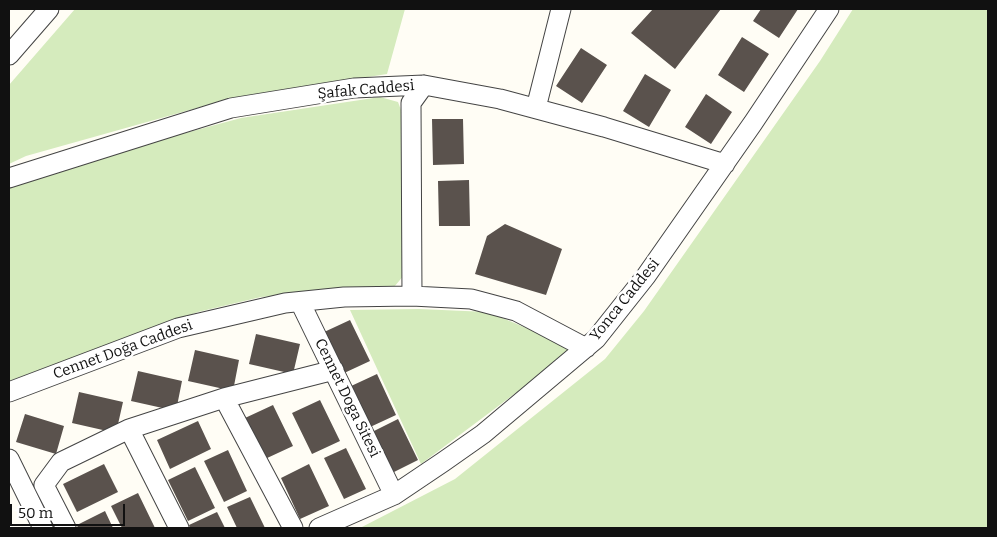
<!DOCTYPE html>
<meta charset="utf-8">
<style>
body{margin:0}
#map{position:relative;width:997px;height:537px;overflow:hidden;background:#fffdf5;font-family:Bitter,serif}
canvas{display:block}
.frame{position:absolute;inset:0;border:10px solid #111;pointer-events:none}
.scale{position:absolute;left:10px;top:504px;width:115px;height:22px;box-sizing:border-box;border:2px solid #111;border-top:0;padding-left:6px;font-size:15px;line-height:18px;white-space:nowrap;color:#111;-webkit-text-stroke:4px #fff;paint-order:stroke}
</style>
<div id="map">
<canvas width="997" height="537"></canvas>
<div class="frame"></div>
<div class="scale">50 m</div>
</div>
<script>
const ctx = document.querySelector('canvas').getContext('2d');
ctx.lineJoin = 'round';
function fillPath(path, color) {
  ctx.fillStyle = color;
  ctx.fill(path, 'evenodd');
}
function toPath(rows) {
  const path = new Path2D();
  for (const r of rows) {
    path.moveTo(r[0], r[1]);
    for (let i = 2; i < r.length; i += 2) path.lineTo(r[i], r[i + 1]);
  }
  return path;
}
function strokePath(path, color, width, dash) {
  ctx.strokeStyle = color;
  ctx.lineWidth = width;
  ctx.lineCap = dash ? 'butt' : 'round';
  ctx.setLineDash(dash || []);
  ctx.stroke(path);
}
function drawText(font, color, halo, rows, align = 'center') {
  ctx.font = font + ' Bitter,serif';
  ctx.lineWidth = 5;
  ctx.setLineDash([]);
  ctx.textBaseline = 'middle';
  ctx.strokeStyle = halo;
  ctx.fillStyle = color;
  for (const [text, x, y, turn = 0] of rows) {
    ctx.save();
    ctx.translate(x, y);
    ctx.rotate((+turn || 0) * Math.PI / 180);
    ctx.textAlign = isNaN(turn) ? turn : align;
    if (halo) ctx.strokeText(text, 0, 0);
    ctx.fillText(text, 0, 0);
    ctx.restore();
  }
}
fillPath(toPath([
 [75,9,405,9,387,74,229,99,26,156,9,164,9,85],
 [853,9,988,9,988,528,360,528,455,479,605,359,644,311,820,61],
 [380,97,398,102,404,118,405,274,394,287,261,297,198,312,9,381,9,184,137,146,241,118],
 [419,309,488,312,536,332,573,350,421,464,350,310]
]), '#d5ebbd');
fillPath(toPath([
 [653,9,721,9,675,69,631,33],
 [761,9,798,9,779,38,753,21],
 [742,37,769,54,744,92,718,75],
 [581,48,607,65,582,103,556,86],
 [645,74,671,90,649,127,623,111],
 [706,94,732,112,711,144,685,127],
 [432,119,463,119,464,164,433,165],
 [469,180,470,226,439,226,438,181],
 [505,224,562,249,546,295,475,274,487,236],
 [350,320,370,361,342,374,322,333],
 [256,334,300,344,293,374,249,364],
 [195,350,239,360,233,391,188,381],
 [138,371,182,381,176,411,131,401],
 [377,374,396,415,368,428,349,387],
 [79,392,123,402,116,433,72,423],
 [320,400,340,441,312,454,292,413],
 [273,405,293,446,265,459,245,418],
 [25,414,64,426,56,454,16,442],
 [398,419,418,460,390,474,370,433],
 [198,421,211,449,170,469,157,440],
 [346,448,366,489,344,499,324,458],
 [228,450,247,491,224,502,204,461],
 [104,464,118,492,77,512,63,484],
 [309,464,329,506,300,519,281,478],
 [195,467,215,508,188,521,168,480],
 [138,493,155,528,122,528,111,506],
 [250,497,265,528,237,528,227,507],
 [105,511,113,528,78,528,77,525],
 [217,512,225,528,190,528,189,525]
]), '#5a524d');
const minor = toPath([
 [9,55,49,9],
 [536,108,561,9],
 [9,178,231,108,354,88,424,85,500,99,604,127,725,164],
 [412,296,411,103,424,85],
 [300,302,394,495],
 [9,392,178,328,285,303,344,297,412,296,471,299,516,311,586,348],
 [224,398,293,528],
 [129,429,179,528],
 [9,459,43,528],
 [66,528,44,485,61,462,129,429,224,398,334,370],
 [319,528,394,495,443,462,483,434,596,339,646,276,753,123,829,9]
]);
strokePath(minor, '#444', 21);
strokePath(minor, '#fff', 19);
drawText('15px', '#111', '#fff', [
 ["Şafak Caddesi",366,90,-5],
 ["Yonca Caddesi",625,300,-51],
 ["Cennet Doğa Caddesi",123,350,-20],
 ["Cennet Doga Sitesi",347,398,64]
]);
</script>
